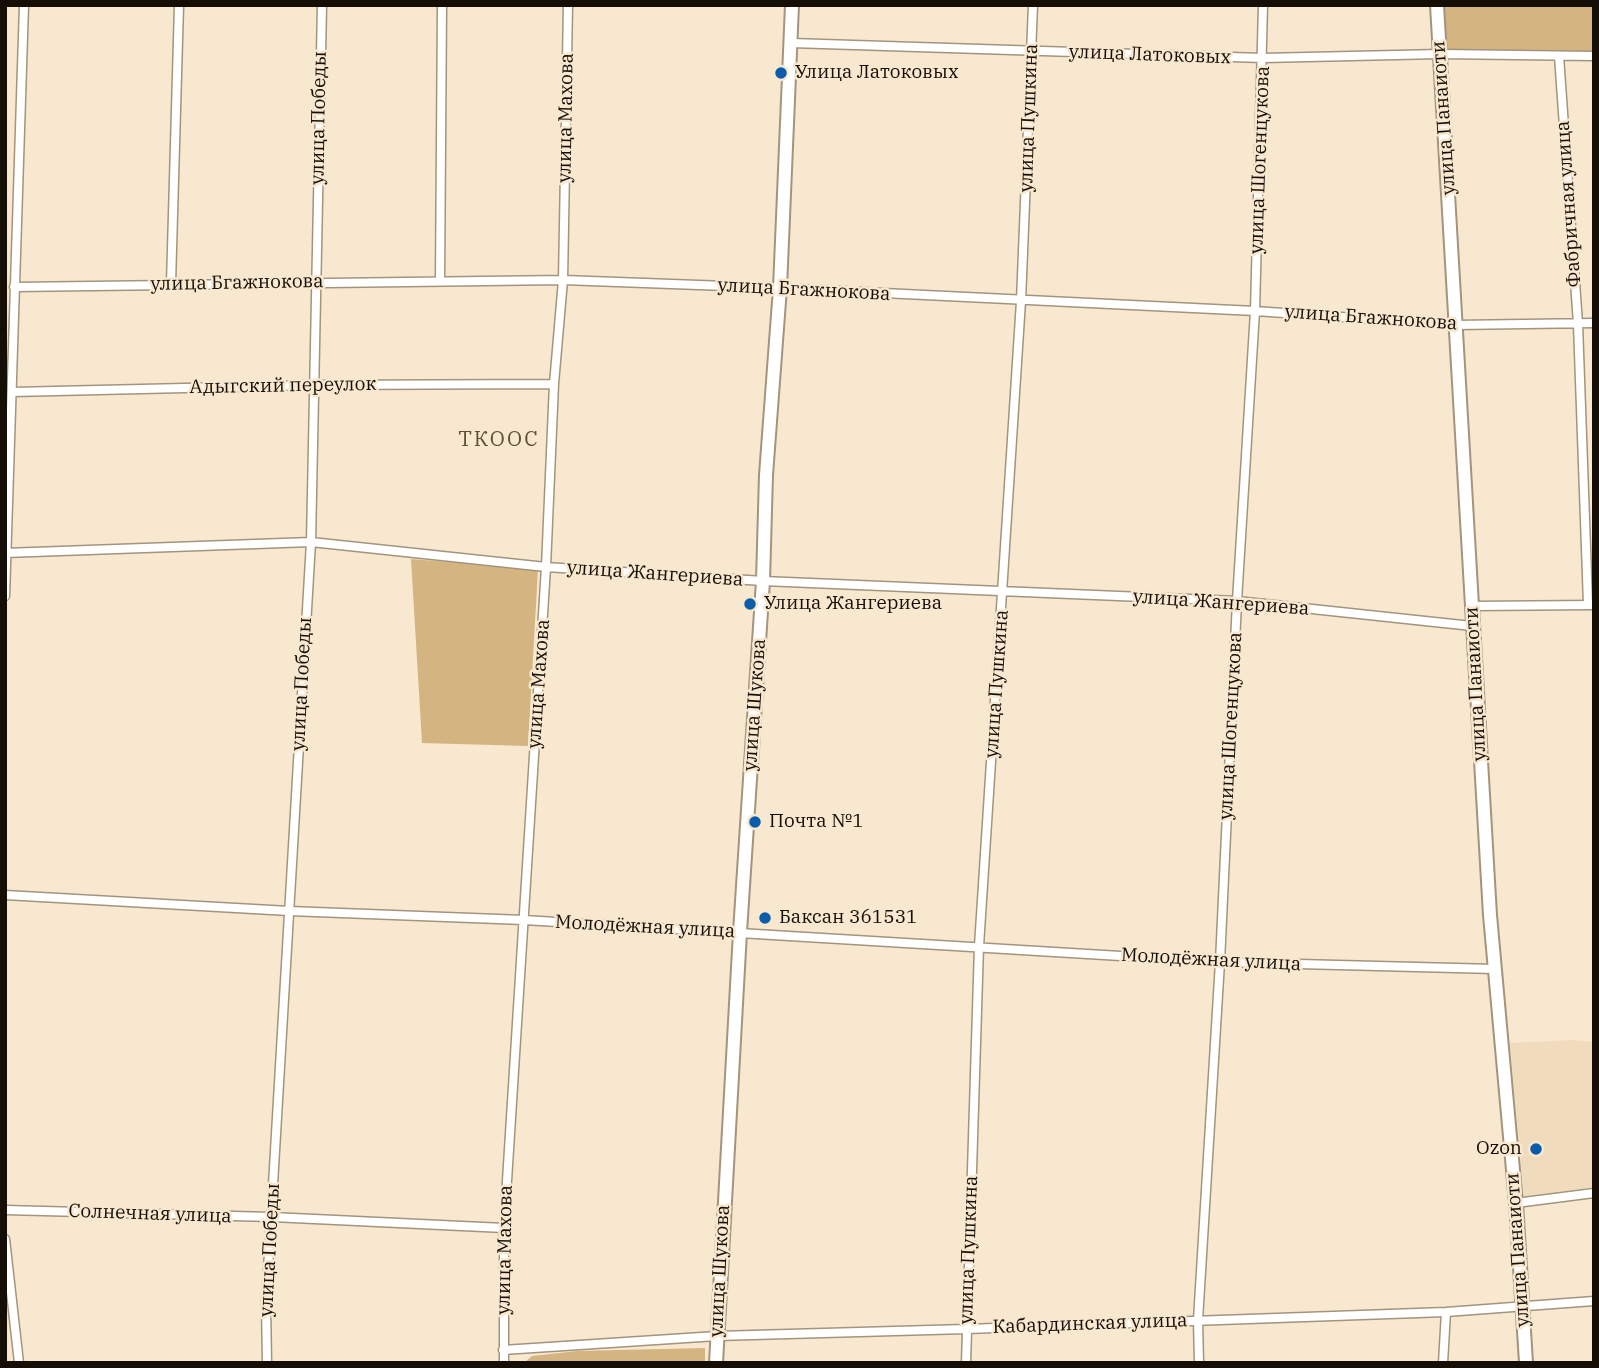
<!DOCTYPE html>
<meta charset="utf-8">
<style>
body{margin:0}
#map{position:relative;width:1599px;height:1368px;overflow:hidden;background:#f8e8cf;font-family:"IBM Plex Serif",serif}
canvas{display:block}
.frame{position:absolute;inset:0;border:7px solid #140e06;pointer-events:none}
</style>
<div id="map">
<canvas width="1599" height="1368"></canvas>
<div class="frame"></div>
</div>
<script>
const ctx = document.querySelector('canvas').getContext('2d');
ctx.lineJoin = 'round';
function fillPath(path, color) {
  ctx.fillStyle = color;
  ctx.fill(path, 'evenodd');
}
function toPath(rows) {
  const path = new Path2D();
  for (const r of rows) {
    path.moveTo(r[0], r[1]);
    for (let i = 2; i < r.length; i += 2) path.lineTo(r[i], r[i + 1]);
  }
  return path;
}
function strokePath(path, color, width, dash) {
  ctx.strokeStyle = color;
  ctx.lineWidth = width;
  ctx.lineCap = dash ? 'butt' : 'round';
  ctx.setLineDash(dash || []);
  ctx.stroke(path);
}
function drawText(font, color, halo, rows, align = 'center') {
  ctx.font = font + ' "IBM Plex Serif",serif';
  ctx.lineWidth = 5;
  ctx.setLineDash([]);
  ctx.textBaseline = 'middle';
  ctx.strokeStyle = halo;
  ctx.fillStyle = color;
  for (const [text, x, y, turn = 0] of rows) {
    ctx.save();
    ctx.translate(x, y);
    ctx.rotate((+turn || 0) * Math.PI / 180);
    ctx.textAlign = isNaN(turn) ? turn : align;
    if (halo) ctx.strokeText(text, 0, 0);
    ctx.fillText(text, 0, 0);
    ctx.restore();
  }
}
fillPath(toPath([
 [1571,1040,1594,1042,1594,1187,1524,1197,1510,1043]
]), '#f0dcbd');
fillPath(toPath([
 [1437,5,1594,5,1594,56,1440,54],
 [411,559,538,569,528,746,422,743],
 [705,1348,705,1363,524,1363,532,1356,577,1351]
]), '#d4b481');
const street = toPath([
 [791,43,1263,58,1440,54,1594,56],
 [1559,56,1578,324,1588,604],
 [440,281,442,5],
 [171,284,179,5],
 [14,287,563,280,780,288,1255,311,1456,325,1594,323],
 [12,392,314,385,554,384],
 [5,553,311,542,546,567,763,581,1237,601,1472,626],
 [5,596,24,5],
 [1472,606,1594,605],
 [5,895,289,911,524,920,1220,962,1495,969],
 [1516,1203,1594,1193],
 [5,1210,272,1217,504,1228],
 [5,1239,19,1363],
 [503,1350,717,1336,966,1329,1446,1312,1594,1301],
 [267,1363,266,1303,311,542,322,5],
 [504,1363,504,1228,546,567,554,384,563,280,568,5],
 [966,1363,979,946,1021,301,1033,5],
 [1199,1363,1198,1320,1220,962,1237,601,1255,311,1263,5],
 [1443,1363,1446,1312]
]);
const secondary = toPath([
 [1437,5,1490,915,1516,1203,1526,1363],
 [716,1363,740,932,763,581,766,475,780,288,792,5]
]);
strokePath(street, '#a3947d', 11);
strokePath(secondary, '#a3947d', 16);
strokePath(street, '#fff', 8);
strokePath(secondary, '#fff', 12);
for (const [x, y, r, color] of [
 [781,73,7,"#0b5dac"],
 [750,604,7,"#0b5dac"],
 [755,822,7,"#0b5dac"],
 [765,918,7,"#0b5dac"],
 [1536,1149,7,"#0b5dac"]
]) {
  const dot = new Path2D();
  dot.arc(x, y, r, 0, 2 * Math.PI);
  ctx.fillStyle = color;
  ctx.fill(dot);
  strokePath(dot, '#f8e8cf', 2.5);
}
drawText('19px', '#140e06', '#f8e8cf', [
 ["улица Латоковых",1150,55,2],
 ["улица Победы",319,118,-89],
 ["улица Махова",566,118,-89],
 ["улица Пушкина",1029,118,-88],
 ["улица Панаиоти",1444,118,-94],
 ["улица Шогенцукова",1260,160,-88],
 ["Фабричная улица",1569,204,-94],
 ["улица Бгажнокова",237,283,-1],
 ["улица Бгажнокова",804,290,3],
 ["улица Бгажнокова",1371,318,4],
 ["Адыгский переулок",283,386,-1],
 ["улица Жангериева",655,574,4],
 ["улица Жангериева",1221,603,4],
 ["улица Победы",302,684,-87],
 ["улица Махова",539,684,-86],
 ["улица Пушкина",997,684,-86],
 ["улица Панаиоти",1476,684,-93],
 ["улица Шукова",755,705,-86],
 ["улица Шогенцукова",1231,726,-87],
 ["Молодёжная улица",645,927,3],
 ["Молодёжная улица",1211,960,3],
 ["Солнечная улица",150,1214,2],
 ["улица Победы",270,1250,-87],
 ["улица Махова",505,1250,-89],
 ["улица Пушкина",969,1250,-88],
 ["улица Панаиоти",1518,1250,-94],
 ["улица Шукова",720,1271,-87],
 ["Кабардинская улица",1090,1324,-2]
]);
drawText('19px', '#140e06', '#f8e8cf', [
 ["Улица Латоковых",795,73],
 ["Улица Жангериева",764,604],
 ["Почта №1",769,822],
 ["Баксан 361531",779,918],
 ["Ozon",1522,1149,"right"]
], 'left');
ctx.letterSpacing = '2px';
drawText('21px', '#5d503b', '#f8e8cf', [
 ["ТКООС",499,440]
]);
ctx.letterSpacing = '0px';
</script>
